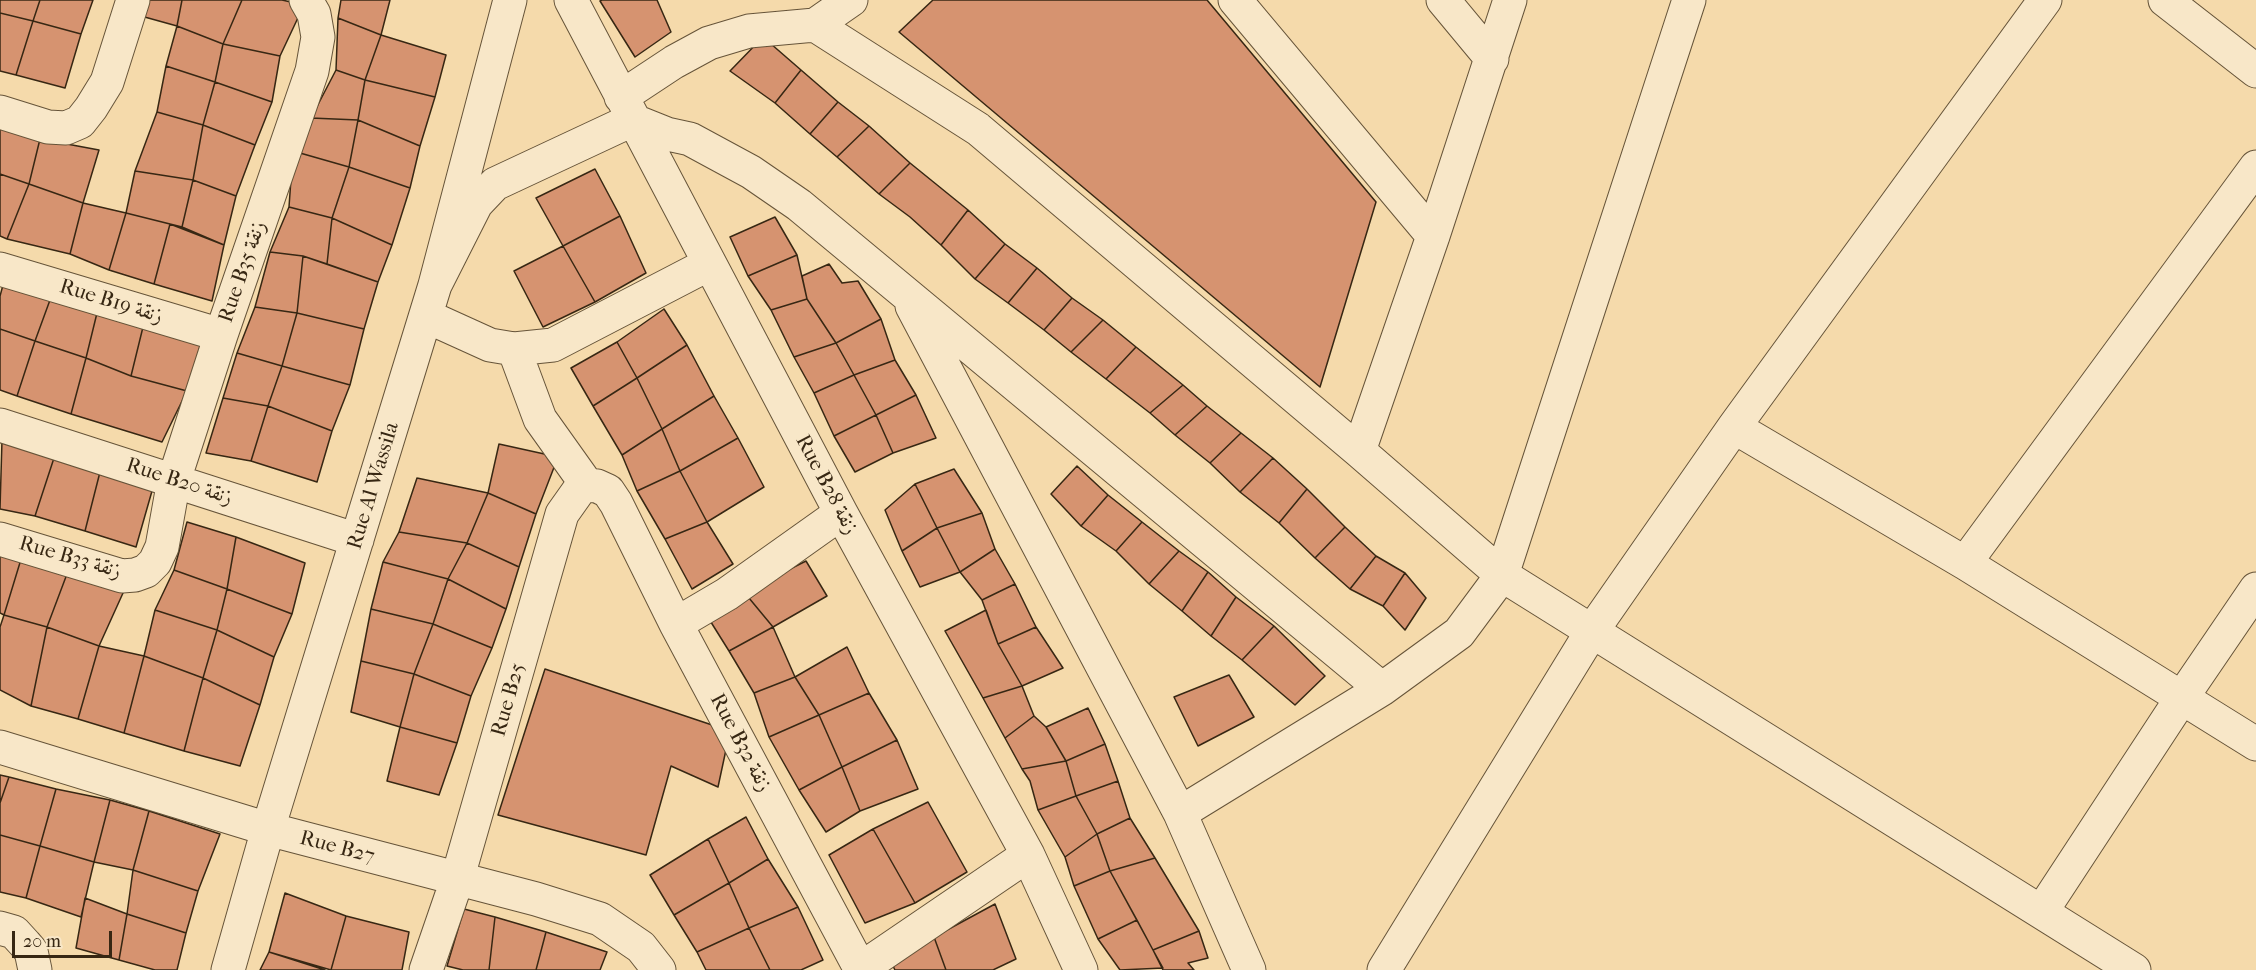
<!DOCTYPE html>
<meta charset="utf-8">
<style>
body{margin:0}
#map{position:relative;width:2256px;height:970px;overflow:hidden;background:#f5daab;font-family:"IM FELL French Canon",serif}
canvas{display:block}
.scale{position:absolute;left:12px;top:931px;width:100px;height:27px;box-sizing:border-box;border:3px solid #372713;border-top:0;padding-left:8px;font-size:18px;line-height:21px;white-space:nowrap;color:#372713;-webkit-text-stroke:4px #f8e7c8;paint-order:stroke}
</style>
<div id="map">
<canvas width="2256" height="970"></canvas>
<div class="scale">20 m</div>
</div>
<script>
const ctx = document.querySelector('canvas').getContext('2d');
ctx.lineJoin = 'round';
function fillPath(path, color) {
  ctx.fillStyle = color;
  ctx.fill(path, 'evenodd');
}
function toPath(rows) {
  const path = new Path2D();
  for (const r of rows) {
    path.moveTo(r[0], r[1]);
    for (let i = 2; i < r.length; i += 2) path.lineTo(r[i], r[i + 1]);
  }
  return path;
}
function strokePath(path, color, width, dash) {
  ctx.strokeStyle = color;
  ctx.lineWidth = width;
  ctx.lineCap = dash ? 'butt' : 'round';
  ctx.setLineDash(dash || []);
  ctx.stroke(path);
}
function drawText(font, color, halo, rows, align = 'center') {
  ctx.font = font + ' "IM FELL French Canon",Amiri,serif';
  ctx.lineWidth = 4.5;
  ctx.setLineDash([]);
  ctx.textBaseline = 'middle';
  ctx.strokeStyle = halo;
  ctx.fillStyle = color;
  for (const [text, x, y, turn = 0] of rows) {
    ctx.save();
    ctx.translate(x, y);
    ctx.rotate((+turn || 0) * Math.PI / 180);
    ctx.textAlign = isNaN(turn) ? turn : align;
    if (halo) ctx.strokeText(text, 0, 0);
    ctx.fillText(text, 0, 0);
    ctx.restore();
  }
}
const building = toPath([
 [0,0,40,0,33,21,0,13,0,0],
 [40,0,93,0,81,34,33,21,40,0],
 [145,0,182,0,177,26,141,16,145,0],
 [182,0,242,0,223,44,177,26,182,0],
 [242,0,282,0,304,5,280,56,223,44,242,0],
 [341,0,390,0,381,35,338,18,341,0],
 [602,0,657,0,671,32,635,57,600,1,602,0],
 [933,0,1207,0,1376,202,1320,387,899,32,933,0],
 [0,13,33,21,16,75,0,71,0,13],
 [338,18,381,35,365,80,336,70,338,18],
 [33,21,81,34,65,88,16,75,33,21],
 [177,26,223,44,215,82,166,66,177,26],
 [381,35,446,55,435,97,365,80,381,35],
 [763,37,801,70,775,103,730,71,763,37],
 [223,44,280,56,272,102,215,82,223,44],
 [166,66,215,82,203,125,157,112,166,66],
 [336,70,365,80,358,120,311,118,336,70],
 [801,70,838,102,810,134,775,103,801,70],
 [365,80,435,97,420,146,358,120,365,80],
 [215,82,272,102,255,145,203,125,215,82],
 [838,102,869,126,837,157,810,134,838,102],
 [157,112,203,125,193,180,135,171,157,112],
 [311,118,358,120,349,167,293,151,311,118],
 [358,120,420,146,410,188,349,167,358,120],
 [203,125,255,145,236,196,193,180,203,125],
 [869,126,910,163,879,194,837,157,869,126],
 [0,129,40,139,29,184,0,174,0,129],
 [40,139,99,150,83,203,29,184,40,139],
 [293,151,349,167,332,218,289,207,293,151],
 [910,163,968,210,941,245,910,217,879,194,910,163],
 [349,167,410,188,392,245,332,218,349,167],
 [595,169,620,216,563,246,536,198,595,169],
 [135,171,193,180,182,227,126,213,135,171],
 [0,174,29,184,7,239,0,236,0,174],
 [193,180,236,196,224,245,182,227,193,180],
 [29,184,83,203,70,254,7,239,29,184],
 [83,203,126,213,109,270,70,254,83,203],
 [289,207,332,218,327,264,303,256,270,252,289,207],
 [968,210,1005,244,975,279,941,245,968,210],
 [126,213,170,224,154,284,109,270,126,213],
 [620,216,646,273,595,302,563,246,620,216],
 [775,217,797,255,748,276,730,237,775,217],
 [332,218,392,245,378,282,327,264,332,218],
 [170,224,224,245,212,301,154,284,170,224],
 [1005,244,1037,268,1008,303,975,279,1005,244],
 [563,246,595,302,543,327,514,271,563,246],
 [270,252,303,256,297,313,255,307,270,252],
 [797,255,807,299,771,310,748,276,797,255],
 [303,256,378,282,364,329,297,313,303,256],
 [829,264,842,283,858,281,881,319,836,343,807,299,802,276,829,264],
 [1037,268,1072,298,1044,330,1008,303,1037,268],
 [3,285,50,300,35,341,0,329,0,296,3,285],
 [1072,298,1103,320,1071,352,1044,330,1072,298],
 [807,299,836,343,794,357,771,310,807,299],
 [50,300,97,313,86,358,35,341,50,300],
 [255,307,297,313,282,366,237,353,255,307],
 [664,309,687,345,637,378,617,342,664,309],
 [97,313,143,327,131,376,86,358,97,313],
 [297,313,364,329,350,385,282,366,297,313],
 [881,319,895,360,854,375,836,343,881,319],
 [1103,320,1136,347,1106,379,1071,352,1103,320],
 [143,327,202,340,187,391,131,376,143,327],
 [0,329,35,341,17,396,0,390,0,329],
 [35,341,86,358,71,414,17,396,35,341],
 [617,342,637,378,593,406,571,368,617,342],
 [836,343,854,375,814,393,794,357,836,343],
 [687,345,714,396,662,429,637,378,687,345],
 [1136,347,1183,385,1150,413,1106,379,1136,347],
 [237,353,282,366,268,406,223,398,237,353],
 [86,358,131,376,187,391,162,442,71,414,86,358],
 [895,360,916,395,876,415,854,375,895,360],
 [282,366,350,385,332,431,268,406,282,366],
 [854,375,876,415,834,436,814,393,854,375],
 [637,378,662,429,622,455,593,406,637,378],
 [1183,385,1207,406,1175,435,1150,413,1183,385],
 [916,395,936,438,893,453,876,415,916,395],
 [714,396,738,438,680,471,662,429,714,396],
 [223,398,268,406,251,461,206,453,223,398],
 [268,406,332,431,317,482,251,461,268,406],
 [1207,406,1241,433,1210,463,1175,435,1207,406],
 [876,415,893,453,855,472,834,436,876,415],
 [662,429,680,471,637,491,622,455,662,429],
 [1241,433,1273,458,1240,492,1210,463,1241,433],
 [738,438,764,487,707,522,680,471,738,438],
 [2,440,54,458,35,516,0,509,2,440],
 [499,444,558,457,536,514,488,493,499,444],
 [54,458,100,472,85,531,35,516,54,458],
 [1273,458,1307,489,1279,523,1240,492,1273,458],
 [1077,466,1108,495,1081,526,1051,494,1077,466],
 [954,469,982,513,937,528,915,484,954,469],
 [680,471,707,522,665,539,637,491,680,471],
 [100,472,152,491,136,547,85,531,100,472],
 [417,478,488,493,467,543,399,532,417,478],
 [915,484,937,528,902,551,885,510,915,484],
 [1307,489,1345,527,1315,558,1279,523,1307,489],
 [488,493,536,514,519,567,467,543,488,493],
 [1108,495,1142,522,1116,551,1081,526,1108,495],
 [982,513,995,549,960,572,937,528,982,513],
 [187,522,236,537,227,589,174,570,187,522],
 [707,522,733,564,692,589,665,539,707,522],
 [1142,522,1179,551,1149,584,1116,551,1142,522],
 [1345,527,1376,556,1350,589,1315,558,1345,527],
 [937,528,960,572,920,587,902,551,937,528],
 [399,532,467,543,448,579,383,562,399,532],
 [236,537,305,563,292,614,227,589,236,537],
 [467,543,519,567,506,609,448,579,467,543],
 [995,549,1015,584,982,600,960,572,995,549],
 [1179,551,1208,572,1182,611,1149,584,1179,551],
 [0,552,22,556,4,615,0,613,0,552],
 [22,556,70,566,47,627,4,615,22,556],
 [1376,556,1405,573,1383,606,1350,589,1376,556],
 [806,561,827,596,773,627,744,592,806,561],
 [383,562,448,579,433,624,371,609,383,562],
 [70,566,128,582,99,646,47,627,70,566],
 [174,570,227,589,217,630,155,610,174,570],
 [1208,572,1236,597,1211,636,1182,611,1208,572],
 [1405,573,1426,598,1405,630,1383,606,1405,573],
 [448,579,506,609,492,648,433,624,448,579],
 [1015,584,1036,627,998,644,982,600,1015,584],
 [227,589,292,614,274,657,217,630,227,589],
 [744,592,773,627,729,651,704,611,744,592],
 [1236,597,1274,626,1242,660,1211,636,1236,597],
 [371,609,433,624,414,674,361,661,371,609],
 [155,610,217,630,203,678,144,656,155,610],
 [986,610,998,644,1022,686,983,698,945,631,986,610],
 [4,615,47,627,31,706,0,690,0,627,4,615],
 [433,624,492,648,471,696,414,674,433,624],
 [1274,626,1325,676,1295,705,1242,660,1274,626],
 [47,627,99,646,78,719,31,706,47,627],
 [773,627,795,677,754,693,729,651,773,627],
 [1036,627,1063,668,1022,686,998,644,1036,627],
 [217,630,274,657,260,705,203,678,217,630],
 [99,646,144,656,124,733,78,719,99,646],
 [847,647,869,693,819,715,795,677,847,647],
 [144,656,203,678,184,751,124,733,144,656],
 [361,661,414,674,400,727,351,712,361,661],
 [545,669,730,731,718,787,671,766,646,855,498,815,545,669],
 [414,674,471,696,457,743,400,727,414,674],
 [1229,675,1254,717,1198,746,1174,697,1229,675],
 [795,677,819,715,769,737,754,693,795,677],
 [203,678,260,705,240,766,184,751,203,678],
 [1022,686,1034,716,1005,738,983,698,1022,686],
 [869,693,897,740,842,767,819,715,869,693],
 [1088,708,1105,744,1066,761,1046,727,1088,708],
 [819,715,842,767,799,790,769,737,819,715],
 [1034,716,1046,727,1066,761,1022,769,1005,738,1034,716],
 [400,727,457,743,439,795,387,781,400,727],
 [897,740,918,789,860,811,842,767,897,740],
 [1105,744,1118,781,1076,796,1066,761,1105,744],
 [1066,761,1076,796,1038,810,1030,781,1022,769,1066,761],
 [842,767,860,811,826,832,799,790,842,767],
 [0,775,9,777,0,803,0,775],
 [9,777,56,789,40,846,0,835,0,803,9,777],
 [1118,781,1130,818,1097,834,1076,796,1118,781],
 [56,789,110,800,94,862,40,846,56,789],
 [1076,796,1097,834,1065,857,1038,810,1076,796],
 [110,800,149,811,133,870,94,862,110,800],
 [928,802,967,872,915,903,873,829,928,802],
 [149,811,220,834,198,891,133,870,149,811],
 [746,817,768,859,729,883,708,839,746,817],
 [1130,818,1155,858,1110,871,1097,834,1130,818],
 [873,829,915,903,865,923,829,855,873,829],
 [1097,834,1110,871,1074,886,1065,857,1097,834],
 [0,835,40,846,26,898,0,892,0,835],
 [708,839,729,883,674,915,650,875,708,839],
 [40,846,94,862,81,917,26,898,40,846],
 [1155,858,1199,931,1153,950,1110,871,1155,858],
 [768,859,798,907,749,928,729,883,768,859],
 [133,870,198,891,186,933,127,914,133,870],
 [1110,871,1137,920,1098,939,1074,886,1110,871],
 [729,883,749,928,697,952,674,915,729,883],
 [285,893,346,916,331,970,269,952,285,893],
 [85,898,127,914,119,960,76,948,85,898],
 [995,904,1016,959,993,970,946,970,934,937,995,904],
 [798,907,823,960,801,970,770,970,749,928,798,907],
 [464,909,495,917,489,970,463,970,447,966,464,909],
 [127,914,186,933,177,970,155,970,119,960,127,914],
 [346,916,409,932,402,970,331,970,346,916],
 [495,917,546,932,536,970,489,970,495,917],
 [1137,920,1153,950,1163,968,1120,970,1098,939,1137,920],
 [749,928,770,970,706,970,697,952,749,928],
 [1199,931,1208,958,1188,963,1194,970,1163,970,1153,950,1199,931],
 [546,932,607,952,600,970,536,970,546,932],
 [934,937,946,970,895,970,888,956,934,937],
 [269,952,325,970,260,970,269,952]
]);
fillPath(building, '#d69370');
strokePath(building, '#372713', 1.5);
const minor = toPath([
 [571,0,841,513,1028,855,1081,970],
 [1235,0,1433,236],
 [1443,0,1492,59],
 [2165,0,2256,71],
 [815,25,978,129,1359,451,1502,575,2134,970],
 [621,97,674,62,709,43,749,31,815,25,851,0],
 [0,112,48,127,66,128,80,122,91,108,107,82,133,0],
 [0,269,221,335],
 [435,285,476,204,495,184,632,120,667,134,690,139,751,172,799,205,1382,689],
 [912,306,1180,813,1249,970],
 [426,316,490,345,514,349,553,345,709,264],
 [514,349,540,419,587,485],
 [0,425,357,540],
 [1734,427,1965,563,2256,744],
 [1359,451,1433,236,1510,0],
 [0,539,122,576,135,575,146,571,155,562,162,547,174,480,221,335,312,71,318,37,314,14,306,0],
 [1965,563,2256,167],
 [676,624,727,594,841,513],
 [0,747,268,829,536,899,600,919,641,947,659,970],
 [1180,813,1382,689,1459,633,1502,575,1689,0],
 [2042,911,2181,699,2256,589],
 [0,928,14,932,25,944,31,951,35,970],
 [228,970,268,829,435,285,510,0],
 [426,970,457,880,562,514,579,490,587,485,597,486,608,491,616,503,676,624,861,970],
 [859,970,1028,855],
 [1384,970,1592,631,1734,427,2045,0]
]);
strokePath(minor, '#665439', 35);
strokePath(minor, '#f8e7c8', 33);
drawText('21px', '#372713', '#f8e7c8', [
 ["Rue B35 زنقة",243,272,-71],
 ["Rue B19 زنقة",111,302,17],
 ["Rue B20 زنقة",179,482,18],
 ["Rue B28 زنقة",826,485,62],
 ["Rue Al Wassila",374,486,-73],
 ["Rue B33 زنقة",70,558,16],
 ["Rue B25",509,700,-74],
 ["Rue B32 زنقة",740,743,62],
 ["Rue B27",337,848,15]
]);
</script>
